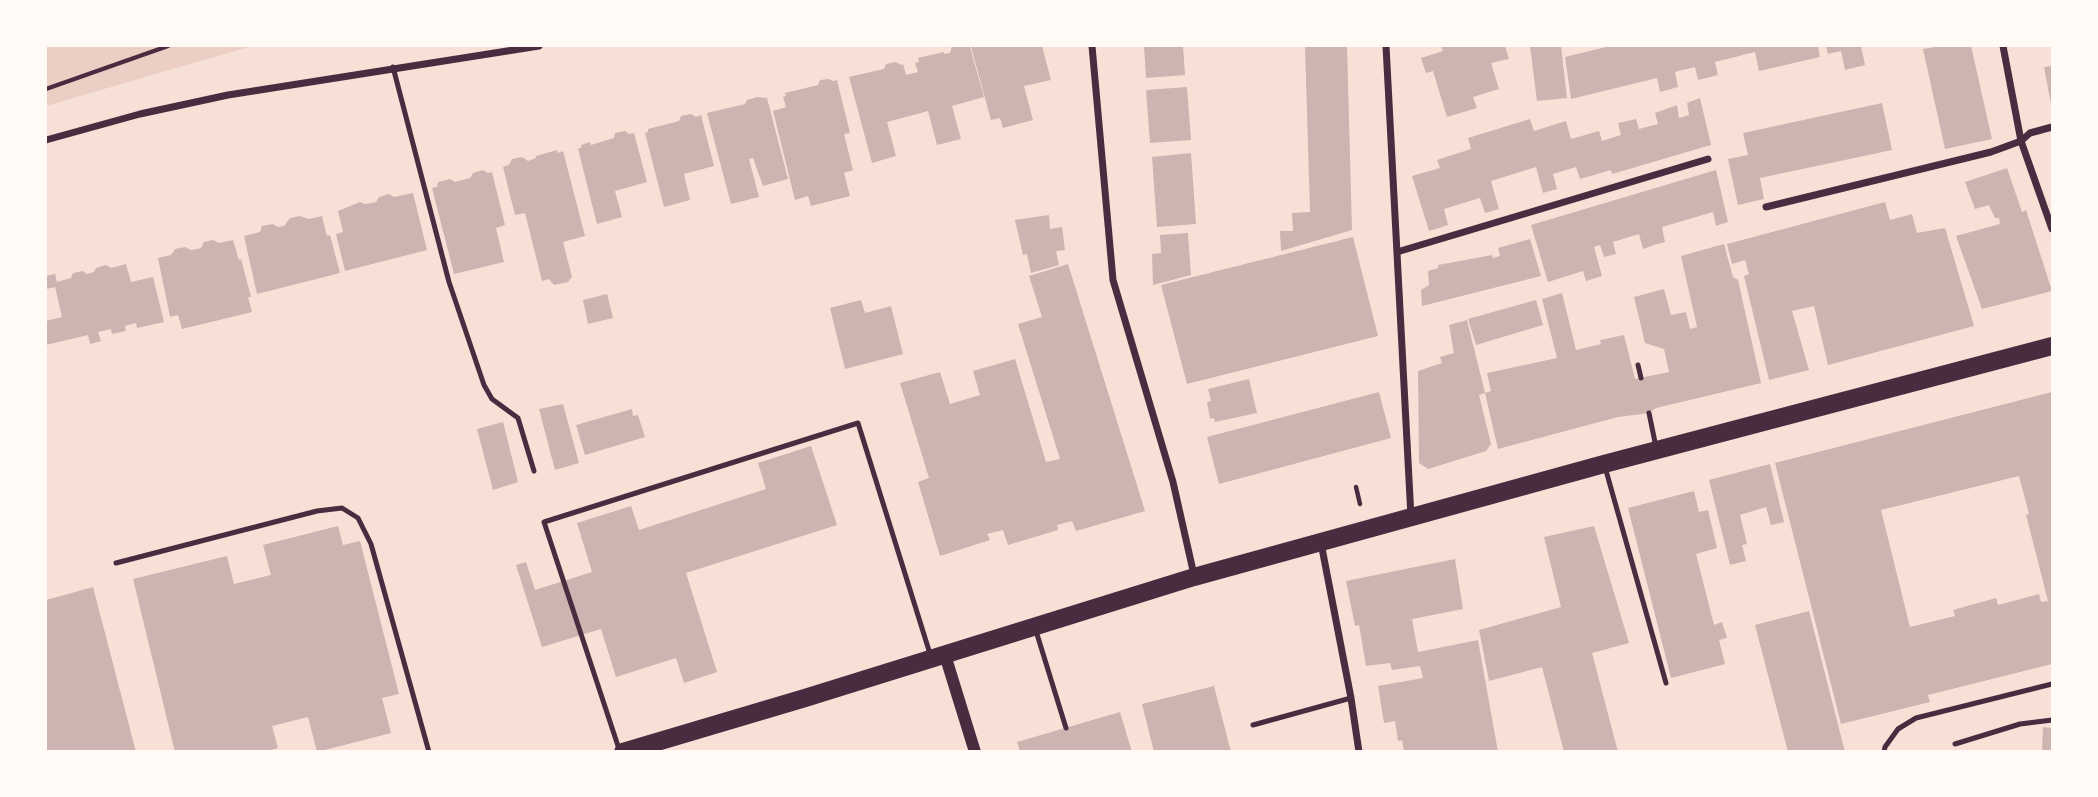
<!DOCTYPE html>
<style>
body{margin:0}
#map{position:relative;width:2098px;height:797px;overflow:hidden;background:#f7e1d7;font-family:Ubuntu,sans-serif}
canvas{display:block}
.frame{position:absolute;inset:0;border:47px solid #fffaf5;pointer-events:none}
</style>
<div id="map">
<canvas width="2098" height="797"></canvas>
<div class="frame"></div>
</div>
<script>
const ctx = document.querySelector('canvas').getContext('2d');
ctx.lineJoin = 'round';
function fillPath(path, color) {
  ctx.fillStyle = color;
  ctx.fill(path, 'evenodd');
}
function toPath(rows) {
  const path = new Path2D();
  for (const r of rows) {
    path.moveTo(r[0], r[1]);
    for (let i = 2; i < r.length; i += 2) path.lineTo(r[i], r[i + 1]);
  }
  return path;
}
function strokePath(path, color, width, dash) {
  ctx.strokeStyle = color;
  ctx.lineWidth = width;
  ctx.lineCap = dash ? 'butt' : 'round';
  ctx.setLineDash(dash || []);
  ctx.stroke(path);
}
fillPath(toPath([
 [46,46,252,46,46,106]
]), '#ebcfc5');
fillPath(toPath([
 [952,46,970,47,984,97,952,106,961,139,937,145,928,111,917,114,887,122,896,156,872,163,849,77,884,69,886,64,896,62,901,65,903,64,906,75,918,72,915,63,919,62,918,58,944,52,944,54,950,53],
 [979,46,1042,46,1051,80,1024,86,1033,120,1003,128,1000,118,991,120,971,47],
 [1144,46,1183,46,1185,75,1146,78],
 [1305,46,1347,46,1352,230,1281,251,1280,231,1293,231,1292,213,1310,212],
 [1441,46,1505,46,1509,59,1491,63,1499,89,1473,97,1477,108,1447,117,1433,71,1426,73,1421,58,1443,51],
 [1530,46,1561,46,1567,98,1537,101],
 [1610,46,1818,46,1820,57,1759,71,1755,52,1715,62,1718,75,1698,80,1695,67,1675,72,1678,87,1660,92,1657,78,1571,99,1565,57],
 [1826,46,1861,46,1865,65,1845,70,1841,51,1828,54],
 [1941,46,1971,46,1992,139,1945,149,1923,49],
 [2052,66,2052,104,2051,104,2044,67],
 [829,79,833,81,837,80,850,133,844,134,853,170,844,173,850,196,811,206,808,196,795,200,773,111,786,107,783,97,786,96,785,93,818,85,820,80],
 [1187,87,1191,140,1150,143,1146,90],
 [757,97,767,98,788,179,763,186,753,158,749,159,759,197,731,204,707,113,745,104,747,100],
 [1700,98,1711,145,1612,174,1611,170,1580,179,1576,167,1553,174,1557,189,1543,193,1536,167,1491,181,1499,209,1485,213,1480,198,1444,209,1448,225,1429,231,1412,176,1440,168,1437,160,1471,149,1468,138,1530,119,1534,131,1566,121,1571,139,1599,131,1602,141,1621,135,1618,123,1636,119,1639,129,1658,124,1655,113,1677,105,1679,118,1689,115,1687,103],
 [1882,103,1892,150,1760,178,1764,199,1738,205,1728,159,1748,155,1743,133],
 [691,114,696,117,701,115,714,166,684,174,690,200,664,207,645,133,648,132,648,129,679,121,681,116],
 [625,131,629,134,634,133,647,182,615,191,622,217,597,224,578,149,582,147,581,145,590,142,591,145,614,138,615,133],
 [557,150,558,153,563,151,585,236,563,242,572,277,568,282,554,285,549,279,542,281,525,213,515,215,503,167,509,165,512,159,522,157,528,161,536,158,536,156],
 [1191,153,1196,224,1157,227,1152,157],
 [2007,168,2022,212,2026,210,2052,291,1982,309,1956,236,2000,224,1999,218,1995,218,1989,205,1975,209,1965,182],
 [483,170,488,173,492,172,505,225,496,228,504,262,454,274,432,188,437,187,438,182,450,179,455,182,470,178,473,173],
 [1716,170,1728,222,1716,226,1713,212,1662,227,1665,242,1654,245,1643,249,1639,234,1613,242,1616,254,1604,257,1600,245,1594,247,1602,276,1586,281,1583,271,1548,282,1531,225],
 [413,193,427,250,345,271,336,234,343,232,338,211,360,202,365,204,372,203,376,202,379,197,389,194,394,197],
 [1885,202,1890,220,1912,214,1917,233,1945,228,1974,326,1828,365,1814,306,1792,311,1809,370,1769,380,1744,276,1749,274,1745,260,1732,264,1727,244],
 [1049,215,1050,229,1062,227,1065,250,1056,251,1059,265,1031,273,1027,254,1023,255,1015,220],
 [300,216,309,219,322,216,327,236,330,235,340,273,257,294,244,236,260,232,262,226,273,224,278,227,284,226,290,218],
 [1188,233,1191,275,1153,285,1152,254,1161,253,1160,235],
 [1353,237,1378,336,1187,384,1161,285],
 [1530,239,1541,276,1422,306,1421,290,1429,285,1428,271,1438,268,1438,265,1492,255,1493,258,1500,256,1498,248],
 [213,240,219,243,233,240,239,260,241,259,251,297,248,297,252,312,182,329,178,315,170,317,158,258,171,255,175,249,185,247,191,250,197,249,201,248,204,242],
 [1724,244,1733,277,1738,280,1761,383,1656,408,1649,413,1618,417,1498,449,1485,393,1491,391,1487,373,1557,358,1542,299,1562,293,1576,350,1601,344,1600,340,1624,335,1635,379,1669,372,1664,349,1645,343,1634,297,1664,289,1671,315,1686,312,1690,329,1697,327,1681,256],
 [126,264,131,282,153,277,164,322,137,328,136,323,125,326,126,331,112,334,111,329,98,332,101,341,90,344,88,335,46,345,46,321,62,317,55,287,46,289,46,276,55,274,57,282,71,278,73,273,83,271,87,274,94,272,96,268,106,265,111,268],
 [1068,264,1145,511,1076,531,1072,521,1057,525,1058,530,1008,545,1003,530,987,534,990,540,940,556,918,482,929,478,900,383,940,372,950,404,980,395,973,371,1015,359,1046,462,1060,459,1018,324,1042,317,1029,276],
 [607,294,613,318,588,324,583,300],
 [861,300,865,313,891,306,903,354,845,369,830,308],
 [1536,300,1543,325,1476,345,1468,319],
 [1467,320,1485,393,1479,395,1491,444,1486,451,1428,469,1419,463,1418,371,1442,363,1440,357,1454,353,1449,325],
 [1249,379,1257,413,1215,422,1214,418,1210,419,1207,402,1211,401,1208,389],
 [1379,392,1391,438,1219,484,1207,437],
 [2052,392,2052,664,1928,695,1930,702,1841,724,1775,463],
 [2019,476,2029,514,2026,515,2048,601,2041,602,2039,594,1998,605,1996,598,1953,610,1955,616,1910,627,1881,510],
 [563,404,579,463,555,470,539,409],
 [632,409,633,416,638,415,645,437,585,455,576,425],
 [503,422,518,482,493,490,477,429],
 [811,446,837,525,686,573,717,672,684,683,676,658,616,677,601,629,542,647,516,565,526,562,535,590,592,572,577,523,631,506,639,530,766,489,758,463],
 [1770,464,1784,522,1771,525,1766,507,1740,515,1747,544,1742,545,1746,561,1730,565,1709,480],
 [1694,491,1699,512,1708,510,1717,548,1696,554,1714,625,1722,622,1727,638,1719,640,1725,664,1671,678,1628,508],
 [338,526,343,545,360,541,399,694,382,698,391,733,317,752,308,717,272,726,278,748,264,752,175,752,133,579,227,556,234,584,271,575,263,545],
 [1594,526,1629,643,1592,653,1618,752,1564,752,1542,667,1489,681,1479,630,1561,607,1544,537],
 [1455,559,1463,609,1412,619,1418,652,1478,640,1498,752,1404,752,1402,740,1398,741,1395,721,1384,723,1378,686,1423,678,1420,666,1392,670,1390,663,1366,666,1359,625,1355,626,1346,581],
 [93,587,136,752,46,752,46,600],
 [1809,611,1845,752,1788,752,1755,625],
 [1214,686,1231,752,1154,752,1142,704],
 [1120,712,1132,752,1020,752,1017,742],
 [2043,727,2052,728,2052,752,2042,752]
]), '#ccb4b1');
strokePath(toPath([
 [46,89,168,46],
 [1356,487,1360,504]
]), '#4a2c40', 4.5);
strokePath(toPath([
 [393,67,449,282,484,385,492,399,518,418,534,471],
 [1638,365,1641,378],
 [1649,413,1656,447],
 [1605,467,1666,683],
 [116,563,317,511,342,508,358,518,371,544,429,752],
 [1036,631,1066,728],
 [1253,725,1351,698],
 [1955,744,2020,724,2052,720],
 [620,752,544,522,858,423,931,657],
 [1884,752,1885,747,1898,729,1916,718,2052,684]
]), '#4a2c40', 5);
strokePath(toPath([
 [1092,46,1113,280,1173,482,1194,575],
 [1386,46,1411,517],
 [2003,46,2021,141,2052,229],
 [46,140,140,114,228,95,539,46],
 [1766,207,1991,152,2021,141,2030,133,2052,127],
 [1397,252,1708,159],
 [1321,543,1351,698,1359,752]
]), '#4a2c40', 7);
strokePath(toPath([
 [945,655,975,752]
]), '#4a2c40', 12);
strokePath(toPath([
 [623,752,805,698,1194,577,1604,464,2052,346]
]), '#4a2c40', 18);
</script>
